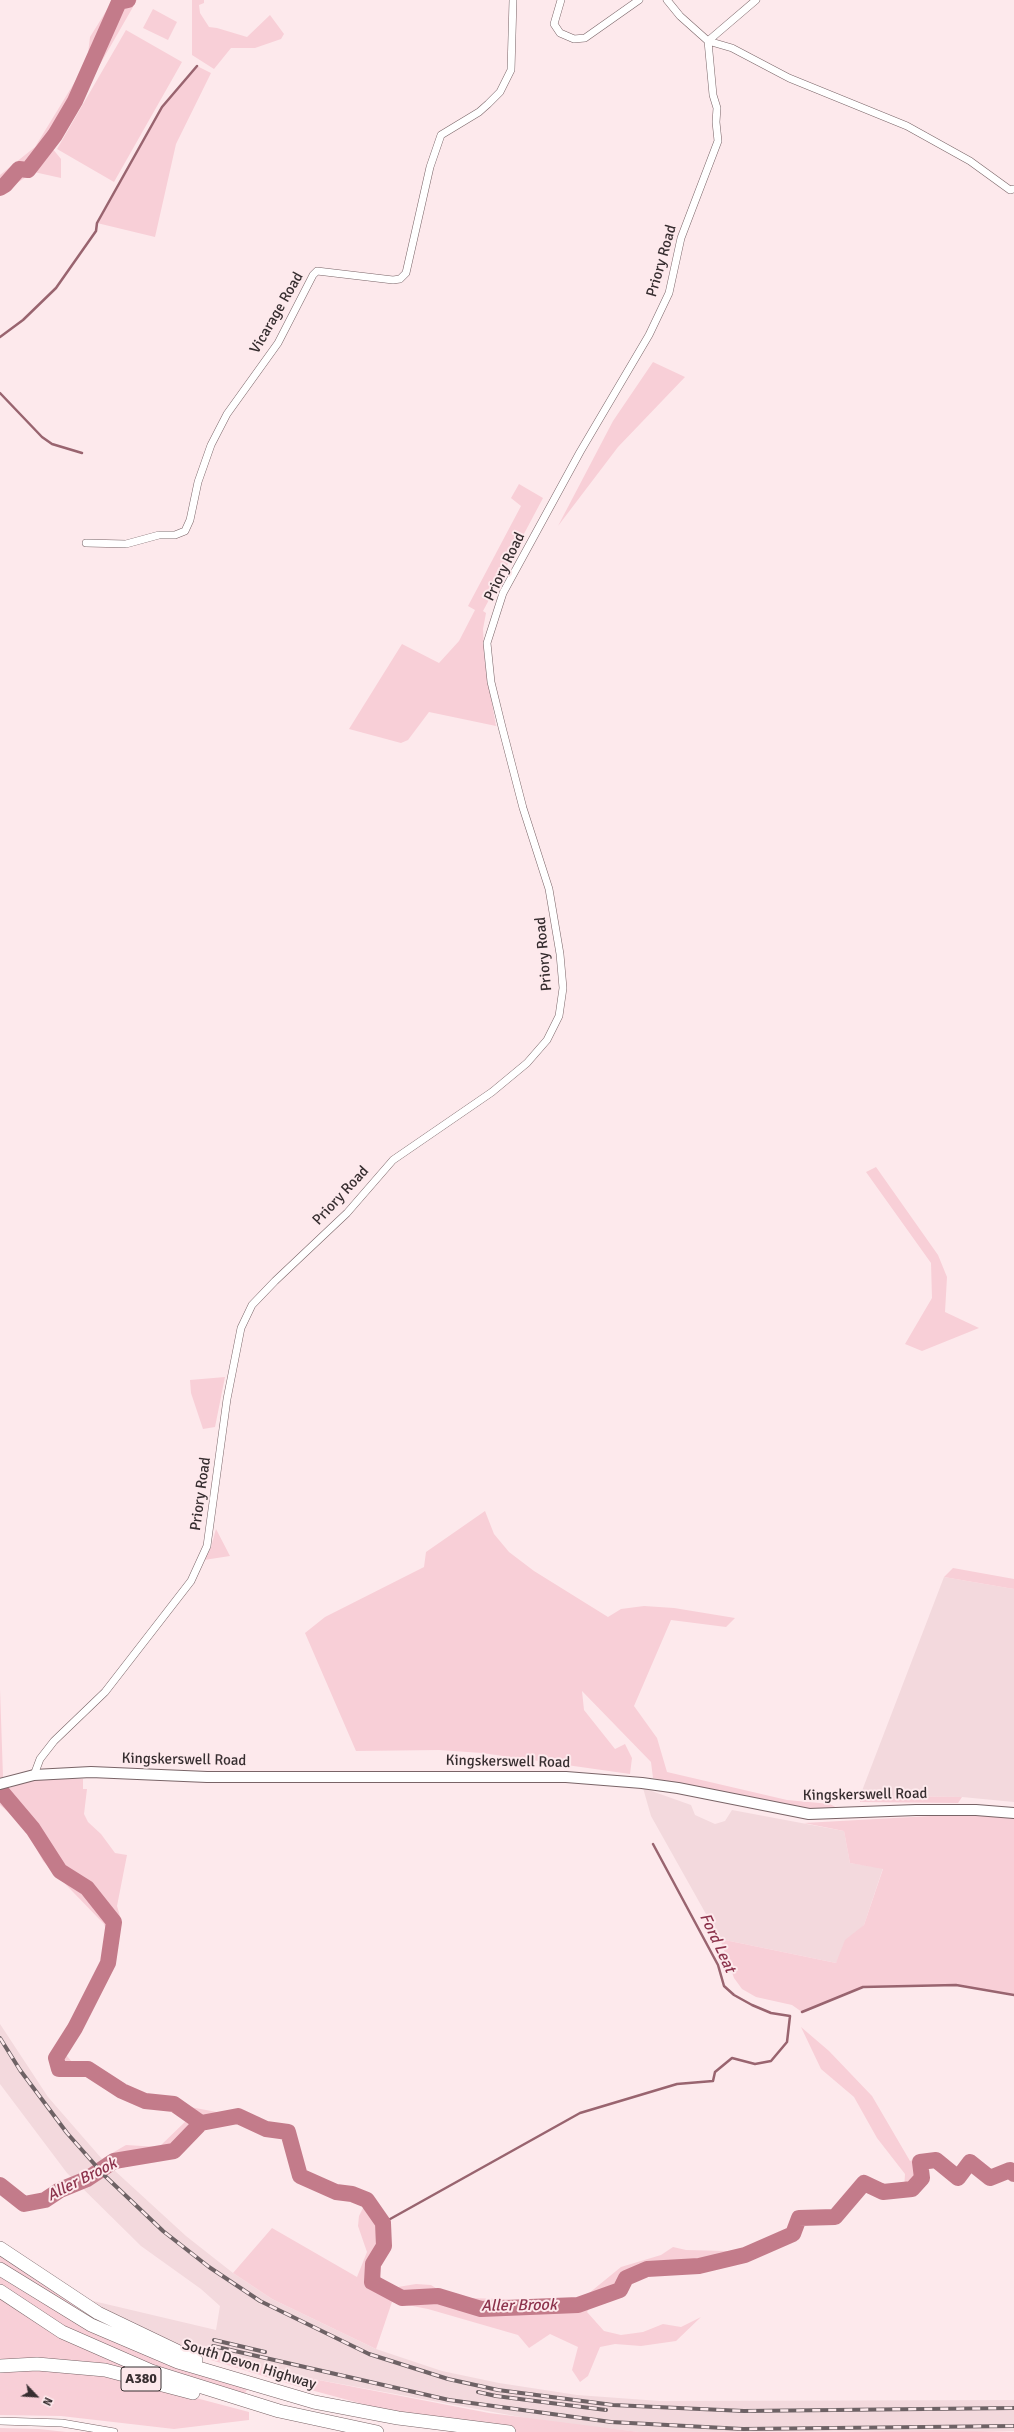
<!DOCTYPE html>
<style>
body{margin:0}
#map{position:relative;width:1014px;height:2432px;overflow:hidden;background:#fde9ec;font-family:Signika,sans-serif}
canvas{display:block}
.north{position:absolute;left:16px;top:2376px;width:40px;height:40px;-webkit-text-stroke:3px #fde9ec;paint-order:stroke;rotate:115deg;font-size:11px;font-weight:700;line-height:16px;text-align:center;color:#372e30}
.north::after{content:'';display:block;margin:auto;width:14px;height:18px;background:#372e30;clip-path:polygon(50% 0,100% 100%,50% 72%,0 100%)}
</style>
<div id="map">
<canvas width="1014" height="2432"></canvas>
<div class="north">N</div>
</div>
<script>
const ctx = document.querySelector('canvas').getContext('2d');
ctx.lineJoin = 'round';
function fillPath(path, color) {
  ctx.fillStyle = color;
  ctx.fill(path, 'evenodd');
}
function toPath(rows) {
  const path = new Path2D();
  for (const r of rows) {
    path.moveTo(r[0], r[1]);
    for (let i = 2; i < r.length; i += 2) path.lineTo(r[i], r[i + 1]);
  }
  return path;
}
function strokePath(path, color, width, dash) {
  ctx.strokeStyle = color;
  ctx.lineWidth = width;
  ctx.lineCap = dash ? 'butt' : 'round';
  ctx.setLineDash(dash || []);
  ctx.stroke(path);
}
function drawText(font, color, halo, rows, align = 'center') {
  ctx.font = font + ' Signika,sans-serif';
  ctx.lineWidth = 4;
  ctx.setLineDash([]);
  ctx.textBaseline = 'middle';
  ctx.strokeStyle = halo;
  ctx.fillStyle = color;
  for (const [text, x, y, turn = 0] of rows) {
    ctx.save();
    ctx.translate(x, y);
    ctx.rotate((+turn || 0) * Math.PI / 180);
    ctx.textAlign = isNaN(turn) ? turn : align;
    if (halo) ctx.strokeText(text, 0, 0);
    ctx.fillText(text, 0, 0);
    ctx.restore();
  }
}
fillPath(toPath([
 [944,1577,1014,1589,1014,1802,962,1797,860,1796],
 [643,1788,691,1805,695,1815,715,1824,725,1821,732,1810,844,1831,850,1863,883,1868,864,1925,836,1963,720,1939,651,1816],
 [0,2024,48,2097,102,2159,186,2236,233,2273,272,2299,376,2349,442,2371,499,2383,577,2395,660,2401,1014,2400,1014,2431,639,2432,542,2421,308,2378,0,2305,0,2279,216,2330,220,2306,201,2289,141,2246,67,2173,0,2084]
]), '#f3d9dd');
fillPath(toPath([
 [113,0,137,0,52,148,61,159,61,178,34,172,0,194,0,175,35,147,87,62,90,37],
 [192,0,204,0,204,3,199,5,200,13,209,27,217,28,247,37,270,15,284,34,281,39,255,48,231,48,214,69,192,55],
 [153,9,177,22,168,40,143,28],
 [126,30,182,62,114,182,57,149],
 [197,66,211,73,176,144,155,237,97,223,162,107],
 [653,362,685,377,618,447,558,526,613,421],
 [519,484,543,498,483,611,486,613,483,629,485,663,496,726,429,712,408,740,401,743,349,729,402,644,439,663,459,641,475,610,468,606,521,506,511,498],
 [876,1167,938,1255,947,1277,945,1312,979,1328,922,1351,905,1344,932,1298,931,1263,866,1172],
 [225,1377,215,1427,203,1429,191,1393,190,1380],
 [485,1511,494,1534,509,1552,534,1571,608,1617,621,1609,644,1606,674,1608,735,1618,726,1627,671,1620,634,1706,657,1738,667,1772,787,1800,830,1804,837,1808,814,1809,787,1806,653,1778,651,1762,582,1691,584,1710,615,1749,625,1744,632,1758,630,1774,482,1753,439,1750,356,1751,305,1633,325,1617,424,1567,426,1552],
 [216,1529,230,1556,204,1560,211,1547],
 [953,1568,1014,1579,1014,1589,944,1577],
 [0,1689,3,1777,0,1778],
 [41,1778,83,1779,83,1789,87,1789,84,1814,88,1822,101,1834,115,1853,127,1855,117,1906,122,1923,110,1970,66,2055,73,2063,88,2069,54,2074,51,2069,52,2059,71,2027,99,1968,108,1936,104,1924,43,1861,30,1837,16,1819,0,1805,0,1788,9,1788,29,1780],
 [860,1796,962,1797,958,1803,860,1802],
 [967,1814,1014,1818,1014,1995,956,1985,863,1987,802,2012,792,2005,756,1997,742,1989,734,1978,720,1939,836,1963,845,1940,864,1925,883,1869,850,1863,844,1831,804,1823],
 [801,2027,829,2051,872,2096,910,2161,924,2155,936,2160,928,2170,925,2184,914,2192,904,2190,905,2174,877,2138,854,2097,821,2069],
 [174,2104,238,2116,204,2129,180,2151,164,2157,114,2170,102,2159,126,2145,159,2147,187,2120],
 [367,2200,382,2209,388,2220,386,2237,376,2269,384,2283,398,2287,416,2284,431,2285,442,2292,468,2298,503,2299,535,2304,583,2298,621,2267,661,2255,673,2247,686,2250,728,2251,745,2255,699,2266,647,2269,626,2278,618,2288,594,2301,587,2312,604,2331,621,2335,643,2332,663,2324,681,2327,701,2317,676,2341,641,2346,615,2344,600,2347,588,2376,580,2382,572,2370,578,2347,550,2334,529,2348,518,2335,428,2309,392,2302,376,2349,272,2299,233,2273,272,2228,357,2277,367,2252,358,2226,359,2216],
 [0,2255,97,2317,56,2298,0,2264],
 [0,2275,74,2318,248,2387,244,2396,152,2368,66,2328,0,2285],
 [0,2296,149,2375,104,2367,0,2363],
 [211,2355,308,2378,489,2413,639,2432,514,2432,400,2414,296,2386,211,2360],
 [37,2368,105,2374,249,2412,249,2420,174,2429,61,2416,0,2415,0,2370],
 [0,2428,39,2429,66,2432,0,2432],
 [938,2430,1014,2432,835,2432]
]), '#f8cfd7');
strokePath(toPath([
 [0,337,23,320,56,288,96,231,97,223,162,107,197,66],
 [0,393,42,437,52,444,82,453],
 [653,1844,718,1965,724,1986,734,1995,752,2005,771,2013,790,2016],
 [802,2012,863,1987,956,1985,1014,1995],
 [383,2223,580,2113,677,2084,713,2081,715,2072,732,2058,755,2064,771,2061,787,2042,790,2016]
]), '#99646f', 2.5);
strokePath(toPath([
 [0,188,5,185,19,169,28,170,55,135,75,101,119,2,128,0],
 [0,1790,33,1829,60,1871,87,1888,114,1922,108,1963,75,2028,56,2058,59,2069,88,2069,122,2091,145,2101,174,2104,201,2123],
 [0,2185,24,2204,45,2200,60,2190,87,2179,114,2161,174,2151,201,2123,238,2116,266,2129,288,2132,300,2176,336,2192,352,2194,367,2200,383,2223,384,2246,373,2264,372,2282,402,2298,438,2296,481,2309,578,2305,620,2290,626,2278,647,2269,699,2266,745,2255,793,2234,799,2218,835,2217,864,2183,883,2192,912,2189,922,2178,920,2162,936,2160,958,2178,970,2162,990,2178,1010,2170,1014,2174]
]), '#c37b8a', 16);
const street = toPath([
 [561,0,554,24,560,33,574,39,585,38,639,0],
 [667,0,680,16,708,41,732,48,789,78,907,126,970,161,1010,190,1014,189],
 [708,41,756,0],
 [86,543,126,544,159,535,175,535,185,531,190,520,198,482,211,445,227,414,278,343,313,275,317,271,393,280,400,279,406,273,430,167,441,135,479,112,488,104,500,92,511,70,513,0],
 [34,1775,40,1759,54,1741,105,1692,191,1581,207,1546,227,1399,241,1328,252,1305,275,1281,347,1213,393,1160,492,1092,527,1063,547,1040,559,1016,563,988,560,954,549,889,523,808,502,727,491,682,487,643,503,593,580,452,649,335,669,293,681,238,718,141,716,122,717,108,713,95,708,41],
 [0,2421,62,2423,114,2432]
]);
const secondary = toPath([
 [0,1784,34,1775,91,1772,207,1777,566,1777,642,1783,678,1788,809,1814,916,1810,976,1810,1014,1813]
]);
const highway = toPath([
 [0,2248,98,2313,196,2360],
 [0,2269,91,2325,178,2362,314,2402,398,2418,509,2432],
 [0,2291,62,2332,151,2371,279,2411,377,2432],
 [0,2366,37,2364,105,2370,193,2393]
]);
strokePath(street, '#796467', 8);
strokePath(secondary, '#796467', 12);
strokePath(highway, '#796467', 14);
strokePath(street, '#fff', 7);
strokePath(secondary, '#fff', 10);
strokePath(highway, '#fff', 13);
const rail = toPath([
 [0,2038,20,2070,67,2133,104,2175,163,2231,209,2267,260,2301,369,2354,448,2379,498,2390,613,2405,744,2411,1014,2408],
 [214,2340,265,2352],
 [213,2346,449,2400,611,2422,743,2429,1014,2426],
 [478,2392,496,2396,606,2410]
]);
strokePath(rail, '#6e6265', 4);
strokePath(rail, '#fde9ec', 2.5, [8]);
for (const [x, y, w] of [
 [141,2379,40]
]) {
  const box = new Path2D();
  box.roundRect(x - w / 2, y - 12, w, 24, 3);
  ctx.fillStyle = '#fde9ec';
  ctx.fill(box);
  strokePath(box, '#372e30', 1);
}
drawText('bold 14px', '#372e30', null, [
 ["A380",141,2379]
]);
drawText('15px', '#372e30', '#fde9ec', [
 ["Priory Road",662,261,-74],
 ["Vicarage Road",277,313,-60],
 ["Priory Road",505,567,-64],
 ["Priory Road",544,954,-95],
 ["Priory Road",341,1196,-47],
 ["Priory Road",201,1494,-82],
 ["Kingskerswell Road",184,1760,1],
 ["Kingskerswell Road",508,1762,1],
 ["Kingskerswell Road",865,1795,-1],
 ["South Devon Highway",249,2365,17]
]);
drawText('italic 16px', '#8c334c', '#fde9ec', [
 ["Ford Leat",717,1943,65],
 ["Aller Brook",82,2180,-27],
 ["Aller Brook",519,2306,-1]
]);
</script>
